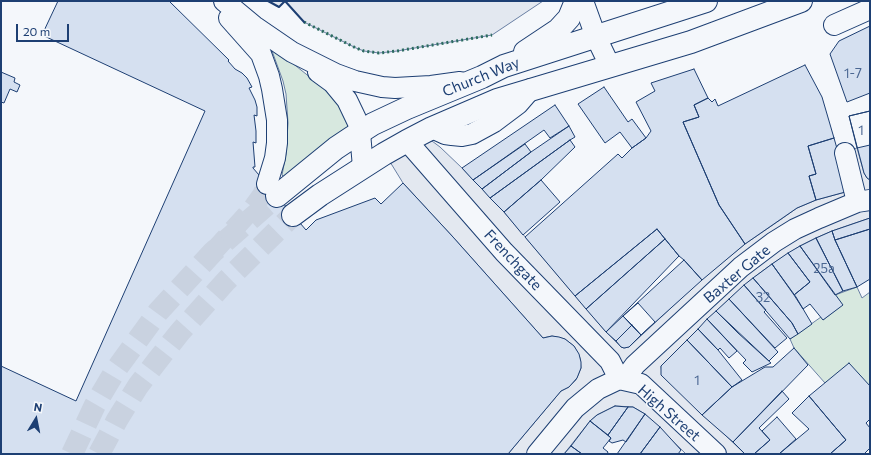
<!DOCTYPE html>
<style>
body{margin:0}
#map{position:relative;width:871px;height:455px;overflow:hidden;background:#f4f7fb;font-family:Commissioner,sans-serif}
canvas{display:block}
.frame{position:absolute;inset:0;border:2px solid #1d3f73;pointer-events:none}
.north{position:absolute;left:16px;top:399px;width:40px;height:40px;-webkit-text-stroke:3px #f4f7fb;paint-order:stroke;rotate:10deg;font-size:11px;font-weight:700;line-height:16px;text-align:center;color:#1d3f73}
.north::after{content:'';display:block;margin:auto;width:14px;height:18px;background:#1d3f73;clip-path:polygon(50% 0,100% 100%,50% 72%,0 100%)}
.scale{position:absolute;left:16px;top:24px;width:53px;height:18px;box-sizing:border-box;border:2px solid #1d3f73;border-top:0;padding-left:5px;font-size:12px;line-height:14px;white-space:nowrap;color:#1d3f73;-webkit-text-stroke:3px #f4f7fb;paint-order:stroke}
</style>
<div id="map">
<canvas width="871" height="455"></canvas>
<div class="frame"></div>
<div class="north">N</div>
<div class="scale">20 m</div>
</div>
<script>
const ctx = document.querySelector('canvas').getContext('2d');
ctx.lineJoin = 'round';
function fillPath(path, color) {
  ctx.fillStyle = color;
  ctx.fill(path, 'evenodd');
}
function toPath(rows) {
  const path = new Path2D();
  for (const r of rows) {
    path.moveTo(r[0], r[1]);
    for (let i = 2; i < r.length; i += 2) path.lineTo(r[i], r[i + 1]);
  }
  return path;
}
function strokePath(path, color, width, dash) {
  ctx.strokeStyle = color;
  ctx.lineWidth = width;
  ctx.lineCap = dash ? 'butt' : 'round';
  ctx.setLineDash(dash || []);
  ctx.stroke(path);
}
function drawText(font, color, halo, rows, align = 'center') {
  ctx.font = font + ' Commissioner,sans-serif';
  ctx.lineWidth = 3;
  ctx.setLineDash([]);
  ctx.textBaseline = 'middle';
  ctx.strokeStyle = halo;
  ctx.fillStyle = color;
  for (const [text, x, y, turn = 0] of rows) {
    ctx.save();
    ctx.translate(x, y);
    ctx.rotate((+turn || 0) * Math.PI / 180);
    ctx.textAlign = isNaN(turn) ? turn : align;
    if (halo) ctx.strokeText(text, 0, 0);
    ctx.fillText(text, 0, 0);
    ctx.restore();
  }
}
const green = toPath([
 [276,50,321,86,338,103,342,110,349,128,285,178,282,175,286,154,288,123,286,94,283,81,272,51,276,50],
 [857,287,862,298,870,292,870,386,825,383,794,348,790,339,821,317,823,320,842,305,835,295,857,287]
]);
fillPath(green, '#d7e8df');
strokePath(green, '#687fa3', 1);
const parking = toPath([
 [268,1,543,1,492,35,397,51,379,53,364,51,356,48,304,22,285,1,279,7,268,1],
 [423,140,432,141,440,147,462,168,504,212,606,332,621,347,624,348,629,347,702,279,745,244,780,220,797,208,816,200,849,191,845,153,857,148,864,173,867,178,870,180,870,218,832,231,816,238,800,246,772,264,753,278,729,299,661,366,662,375,745,454,686,454,645,414,633,407,615,406,597,415,590,421,564,454,508,454,561,391,569,387,576,380,581,368,580,358,574,346,565,339,552,336,543,338,453,237,403,183,387,157,423,140]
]);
fillPath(parking, '#e3e8f0');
strokePath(parking, '#687fa3', 1);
const building = toPath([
 [1,1,58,1,42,35,205,111,76,401,1,366,1,1],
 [1,1,169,1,229,60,228,61,235,69,242,73,247,78,252,87,249,88,255,100,257,107,257,116,254,115,256,131,256,143,253,142,255,167,253,167,253,168,306,230,316,220,375,198,381,204,403,183,453,237,543,338,552,336,559,337,565,339,574,346,579,354,581,362,581,368,577,378,569,387,561,391,508,454,1,454,1,1],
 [870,26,870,93,847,102,830,54,839,41,870,26],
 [805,65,822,97,834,138,808,146,816,174,809,176,816,200,797,208,745,244,719,205,683,122,699,117,694,105,708,98,712,102,715,99,718,106,805,65],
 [694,69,708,98,694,105,699,117,683,122,719,205,745,244,702,280,684,260,679,256,657,229,575,296,525,237,618,154,622,158,632,148,646,138,651,131,636,102,655,91,651,83,694,69],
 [1,72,15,78,14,82,20,85,17,92,10,89,4,103,1,102,1,72],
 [604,87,628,122,632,119,646,138,632,148,620,132,605,143,578,104,604,87],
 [555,105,569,126,550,138,544,130,473,180,462,168,555,105],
 [870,111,870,180,867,178,864,173,849,116,870,111],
 [870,111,870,145,857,148,849,116,870,111],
 [569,126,575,137,570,140,490,198,482,189,531,152,569,126],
 [834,138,849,191,816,200,809,176,816,174,808,146,834,138],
 [570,140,575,147,541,180,504,212,490,198,570,140],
 [525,144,531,152,482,189,473,180,525,144],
 [541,180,560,202,523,235,504,212,541,180],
 [870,218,870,229,835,240,832,231,870,218],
 [657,229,665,239,586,309,575,296,657,229],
 [870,229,870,279,857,287,835,240,870,229],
 [832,231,835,240,857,287,843,291,816,238,832,231],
 [816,238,843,291,835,295,800,246,816,238],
 [665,239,679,256,606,332,586,309,665,239],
 [800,246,843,305,823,320,810,304,803,309,794,295,810,282,788,253,800,246],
 [788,253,810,282,794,295,772,264,788,253],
 [684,260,702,280,641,335,623,316,684,260],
 [772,264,796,297,812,324,798,334,792,323,753,278,772,264],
 [753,278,792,323,798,334,790,339,744,285,753,278],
 [744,285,766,310,764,312,787,338,775,348,729,299,744,285],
 [729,299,778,352,769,361,716,311,729,299],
 [638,303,655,322,641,335,623,316,638,303],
 [716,311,738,333,771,363,752,372,743,363,746,360,707,319,716,311],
 [623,316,632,325,616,341,606,332,623,316],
 [707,319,737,351,729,358,720,348,718,350,698,329,707,319],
 [632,325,641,335,629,347,624,348,621,347,616,341,632,325],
 [698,329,718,350,742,380,732,387,687,340,698,329],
 [687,340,732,387,702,415,661,375,661,366,687,340],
 [794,348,808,365,733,442,702,415,732,387,765,367,773,367,794,348],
 [849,363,870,386,870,419,866,423,870,428,870,448,864,454,830,454,846,440,809,396,849,363],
 [782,391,789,399,759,428,770,440,754,454,745,454,733,442,782,391],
 [809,396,846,440,830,454,779,454,809,429,792,413,809,396],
 [615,406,628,407,608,435,590,421,597,415,615,406],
 [628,407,633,407,645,414,626,442,623,440,612,443,609,441,611,438,608,435,628,407],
 [645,414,660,427,640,454,617,454,645,414],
 [777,417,796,439,779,454,754,454,770,440,762,431,777,417],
 [590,421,611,438,603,448,608,452,607,454,582,454,571,446,590,421],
 [660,427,681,450,678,454,640,454,660,427],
 [571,446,582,454,564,454,571,446]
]);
fillPath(building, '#d5e0f0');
strokePath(building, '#1d3f73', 1);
strokePath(toPath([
 [213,252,252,209,262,195,267,184]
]), '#c9d2e0', 20, [20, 10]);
strokePath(toPath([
 [72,454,95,405,115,371,158,312,213,252,277,196],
 [99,454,117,420,138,386,157,361,180,332,226,281,293,215]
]), '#c9d2e0', 22, [22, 11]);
const minor = toPath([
 [224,1,254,26,292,52,336,74,355,81,382,87,395,88,431,86,460,82],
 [583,1,596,37,610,66],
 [229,18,261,54,269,76,272,89,277,120,277,143,275,158,267,184],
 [834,25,870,9],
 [318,72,333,83,347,100,358,123,360,133,363,167],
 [432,128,445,134,452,135,462,136,472,134,494,122,518,104,531,89],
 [407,141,504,252,610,361,619,379],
 [845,153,857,202],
 [619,379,641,384,716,454],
 [624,380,635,365,741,267,774,242,795,229,819,218,857,202,870,200],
 [537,454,575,408,598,389,619,379]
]);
const highway = toPath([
 [525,52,558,30,569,18,576,1],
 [277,196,336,148,351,138,373,124,407,108,482,77,504,66,706,1],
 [293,215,320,195,384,154,407,141,432,128,497,100,691,42,801,1]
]);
strokePath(minor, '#1d3f73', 22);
strokePath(highway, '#1d3f73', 24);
strokePath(minor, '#f4f7fb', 20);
strokePath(highway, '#f4f7fb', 22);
strokePath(toPath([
 [304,22,356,48,364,51,379,53,397,51,492,35]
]), '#2c6c60', 3, [2, 3]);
strokePath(toPath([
 [268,1,279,7,285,1,304,22]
]), '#1d3f73', 2);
drawText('13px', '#4b6792', null, [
 ["1-7",853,74],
 ["1",861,131],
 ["25a",824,269],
 ["32",763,298],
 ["1",697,381]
]);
drawText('15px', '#1d3f73', '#f4f7fb', [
 ["Church Way",481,77,-22],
 ["Frenchgate",513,260,47],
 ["Baxter Gate",737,274,-40],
 ["High Street",669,413,41]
]);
</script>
